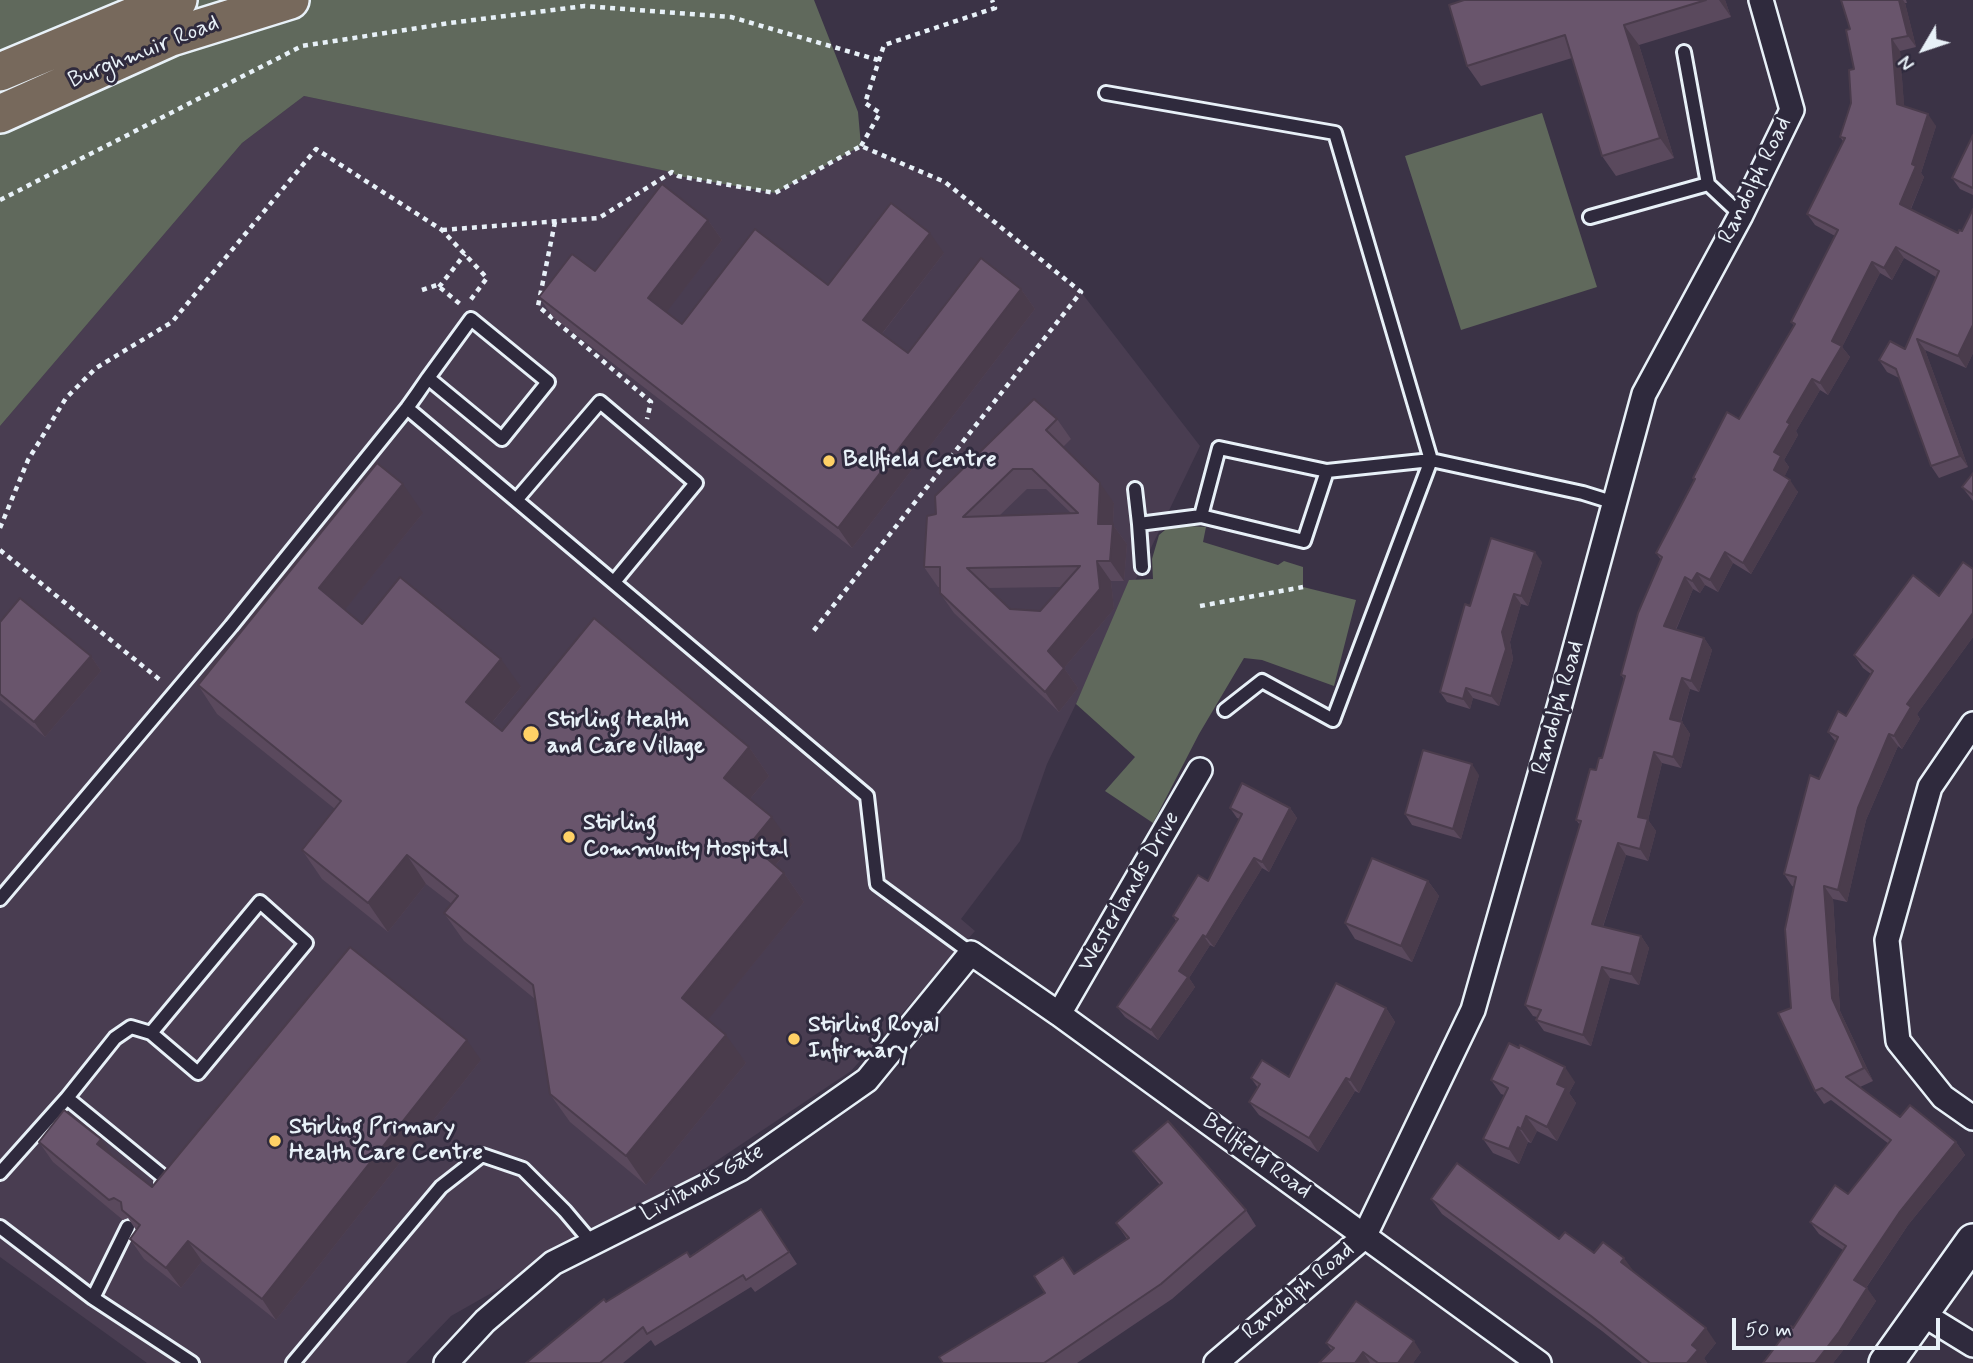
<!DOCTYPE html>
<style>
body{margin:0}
#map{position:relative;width:1973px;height:1363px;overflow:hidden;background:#3b3346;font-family:Mynerve,sans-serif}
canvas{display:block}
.north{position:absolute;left:1889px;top:14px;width:70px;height:70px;-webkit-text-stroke:5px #2f2a3d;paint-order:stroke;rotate:231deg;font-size:19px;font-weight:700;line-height:28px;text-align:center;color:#e8f1f8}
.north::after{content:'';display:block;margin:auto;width:24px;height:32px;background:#e8f1f8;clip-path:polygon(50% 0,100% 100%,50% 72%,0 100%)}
.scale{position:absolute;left:1732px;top:1318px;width:208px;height:32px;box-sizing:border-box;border:4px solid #e8f1f8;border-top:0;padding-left:9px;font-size:21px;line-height:24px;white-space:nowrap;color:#e8f1f8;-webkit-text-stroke:5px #2f2a3d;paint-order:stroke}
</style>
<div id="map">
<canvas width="1973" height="1363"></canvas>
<div class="north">N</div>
<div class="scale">50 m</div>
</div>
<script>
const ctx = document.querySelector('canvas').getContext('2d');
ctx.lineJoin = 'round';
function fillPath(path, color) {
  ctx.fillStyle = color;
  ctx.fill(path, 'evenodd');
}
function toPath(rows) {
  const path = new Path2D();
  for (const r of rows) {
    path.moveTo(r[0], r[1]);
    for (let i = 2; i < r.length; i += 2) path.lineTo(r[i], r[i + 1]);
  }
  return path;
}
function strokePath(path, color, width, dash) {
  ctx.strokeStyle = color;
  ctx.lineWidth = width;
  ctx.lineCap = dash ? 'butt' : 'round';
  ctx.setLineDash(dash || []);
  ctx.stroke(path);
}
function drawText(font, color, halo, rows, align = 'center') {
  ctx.font = font + ' Mynerve,sans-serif';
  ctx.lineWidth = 6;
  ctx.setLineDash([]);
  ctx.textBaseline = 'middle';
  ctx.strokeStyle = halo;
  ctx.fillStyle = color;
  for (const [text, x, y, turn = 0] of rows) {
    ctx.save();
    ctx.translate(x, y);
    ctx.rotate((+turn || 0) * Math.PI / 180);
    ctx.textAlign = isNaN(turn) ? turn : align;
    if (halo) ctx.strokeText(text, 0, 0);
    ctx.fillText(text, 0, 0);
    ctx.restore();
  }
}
fillPath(toPath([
 [304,96,672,172,678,176,774,193,861,146,945,182,1081,292,1200,446,1047,764,1020,841,961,919,975,931,851,1071,673,1190,451,1316,406,1363,147,1363,0,1257,0,426,242,143]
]), '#493d51');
fillPath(toPath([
 [0,0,814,0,858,112,861,146,775,193,678,176,671,172,304,96,242,143,0,426],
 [1542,113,1597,287,1461,330,1405,156],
 [1171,525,1206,527,1203,542,1278,565,1284,561,1303,567,1303,587,1356,600,1334,686,1262,660,1244,658,1199,734,1153,823,1105,791,1135,757,1076,704,1129,580,1153,579,1152,559,1159,535]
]), '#60695c');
const service = toPath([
 [1684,52,1708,184,1741,215],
 [1106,93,1335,133,1431,460,1333,720,1262,681,1225,710],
 [1590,217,1708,184],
 [407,408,867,796,877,884,971,953],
 [1135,489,1139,524,1201,516,1304,541,1327,471],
 [517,499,600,402,696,483,614,582],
 [1201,516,1219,448,1327,471,1431,460,1583,493,1615,503],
 [1139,524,1142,567],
 [0,899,231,626,407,408,417,394,428,378,471,319,548,382,502,439,428,378],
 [67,1098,166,1179,162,1183],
 [0,1173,67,1098,115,1038,131,1027,151,1033,198,1073,306,943,260,902,151,1033],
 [0,1227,93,1298,192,1363],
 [93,1298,128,1227],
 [293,1363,441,1187,482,1155,523,1169,565,1211,592,1243]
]);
const minor = toPath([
 [1973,724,1930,787,1887,940,1898,1041,1943,1097,1973,1118],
 [1059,1014,1200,770],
 [1921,1313,1973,1345],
 [446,1363,485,1321,553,1263,740,1169,867,1080,971,953,1059,1014,1539,1363],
 [1216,1363,1364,1237,1473,1010,1560,704,1644,394,1741,215,1792,110,1761,0]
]);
const secondary = toPath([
 [1886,1363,1973,1241]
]);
const primary = toPath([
 [0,72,158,6,178,0],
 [0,114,171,37,290,0]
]);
strokePath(service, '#e8f1f8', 18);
strokePath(minor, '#e8f1f8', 28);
strokePath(secondary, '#e8f1f8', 38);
strokePath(primary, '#e8f1f8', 42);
strokePath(toPath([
 [861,146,880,113,865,103,884,45,995,8,992,0],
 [0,200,302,46,450,23,585,6,731,17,878,60],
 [555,222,538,306,651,402,647,419],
 [442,230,599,218,672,172,678,176,775,193,861,146,945,182,1081,292,811,634],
 [439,287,465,254],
 [422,290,437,285,460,304],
 [0,528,28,460,66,398,96,368,172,322,316,149,442,230,487,278,469,302],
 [0,550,160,680],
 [1200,606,1303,587]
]), '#e8f1f8', 4.5, [5, 5]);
strokePath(service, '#2f2a3d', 12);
strokePath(minor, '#2f2a3d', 23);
strokePath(secondary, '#2f2a3d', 33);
strokePath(primary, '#77695c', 37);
fillPath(toPath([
 [1464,0,1725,0,1731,17,1639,45,1674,158,1616,176,1602,156,1572,58,1481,86,1467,66],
 [1841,0,1906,0,1907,3,1905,3,1916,47,1900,51,1904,107,1936,126,1921,173,1924,177,1911,209,1958,233,1962,231,1973,209,1973,353,1966,368,1925,350,1968,467,1939,478,1931,466,1899,378,1887,372,1879,360,1905,349,1936,277,1904,258,1892,280,1880,273,1842,347,1850,357,1828,395,1820,390,1796,431,1798,435,1784,460,1789,467,1784,477,1798,492,1751,574,1733,563,1718,592,1705,585,1700,593,1693,589,1676,630,1704,638,1712,650,1699,692,1690,689,1681,722,1682,722,1690,734,1681,768,1662,763,1648,820,1656,831,1648,861,1626,855,1603,927,1641,936,1649,948,1639,985,1610,978,1591,1046,1544,1031,1536,1020,1537,1017,1533,1016,1525,1005,1580,825,1576,820,1602,758,1624,679,1621,675,1661,560,1656,553,1695,481,1693,478,1739,419,1794,326,1791,322,1835,236,1815,225,1807,214,1843,141,1840,137,1851,103,1854,69,1850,29],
 [1973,135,1973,195,1960,189,1952,178],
 [708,220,722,240,666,312,682,324,944,253,882,334,908,353,1021,289,1035,309,852,548,553,317,539,297],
 [1057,419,1071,439,1063,447,1114,503,1113,525,1127,544,1124,581,1111,581,1114,609,1064,668,1078,688,1059,712,954,613,940,593,940,587,938,587,924,567,936,514],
 [1027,489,1046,489,1071,513,999,516],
 [1057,587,1061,587,1040,611,1010,609,988,588],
 [1973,473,1973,501,1962,487],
 [423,513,345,609,362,624,521,687,492,723,502,731,749,747,769,776,750,799,792,845,775,866,784,873,804,902,708,1019,746,1063,646,1185,570,1122,550,1094,535,999,464,941,444,913,452,904,426,884,388,932,322,879,302,850,335,809,217,714,198,685],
 [1542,562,1528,606,1521,604,1510,642,1513,659,1499,706,1473,698,1470,709,1447,702,1440,692,1470,606],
 [1973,569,1973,637,1917,714,1920,719,1902,749,1898,746,1866,820,1847,902,1833,899,1840,1011,1873,1081,1860,1087,1900,1117,1956,1142,1965,1155,1908,1225,1866,1288,1876,1301,1848,1344,1833,1363,1763,1363,1793,1328,1843,1250,1819,1234,1810,1222,1848,1194,1889,1144,1831,1100,1824,1104,1815,1091,1791,1008,1794,887,1792,886,1784,874,1819,779,1836,742,1828,732,1846,716,1871,674,1863,668,1854,655,1939,596],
 [0,622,91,656,101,671,45,737,0,700],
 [1479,775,1461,839,1412,825,1405,814],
 [1230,808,1290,808,1297,818,1269,872,1262,868,1214,947,1210,945,1189,978,1195,987,1158,1040,1125,1017,1117,1007,1176,921,1173,916,1208,881,1240,819,1237,818],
 [1428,881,1439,896,1412,962,1355,939,1345,923],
 [1386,1008,1395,1022,1359,1093,1355,1091,1318,1152,1259,1115,1249,1102,1258,1088,1251,1078,1289,1077],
 [481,1060,276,1320,202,1261,181,1288,144,1259,130,1239,136,1230,128,1218,123,1220,53,1162,39,1142,113,1157,152,1187],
 [1491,1080,1575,1082,1569,1093,1576,1103,1557,1141,1537,1131,1531,1143,1528,1142,1519,1164,1493,1153,1483,1139,1504,1095,1501,1094],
 [1133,1151,1246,1210,1256,1226,1172,1299,1077,1363,943,1363,1045,1293,1127,1239,1116,1223,1160,1185,1144,1166],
 [1431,1199,1559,1239,1594,1253,1635,1273,1716,1343,1704,1358,1707,1363,1642,1363,1602,1331,1442,1214],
 [761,1209,797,1264,755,1292,751,1287,655,1346,651,1340,623,1363,526,1363,606,1302,690,1256],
 [1326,1343,1421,1352,1413,1363,1319,1363,1332,1351]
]), '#5a495d');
fillPath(toPath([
 [1719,0,1725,0,1731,17],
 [1899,0,1903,0,1905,3,1916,47,1908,36],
 [1624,25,1639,45,1674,158,1660,138],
 [1892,39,1900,51,1905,116,1897,104],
 [1928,114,1936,126,1921,173,1924,177,1908,215,1900,204],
 [708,220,722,240,662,318,648,298],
 [930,233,944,253,877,340,863,320],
 [1896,247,1904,258,1892,280,1884,268],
 [1872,262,1880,273,1842,347,1850,357,1828,395,1820,383,1832,341],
 [1021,289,1035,309,852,548,838,528],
 [1973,325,1973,353,1966,368,1958,356],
 [1917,339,1925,350,1968,467,1960,456],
 [1812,379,1820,390,1796,431,1798,435,1784,460,1789,467,1782,482,1774,470,1774,452,1787,422],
 [1790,480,1798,492,1751,574,1743,563],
 [1100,483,1114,503,1113,525,1127,544,1124,581,1110,561,1098,524],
 [403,484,423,513,339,617,319,588],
 [1535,552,1542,562,1528,606,1521,596],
 [1725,552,1733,563,1718,592,1710,580],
 [1097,561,1111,581,1114,609,1064,668,1078,688,1059,712,1045,692,1048,651],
 [1697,573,1705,585,1700,593,1692,581],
 [1685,577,1693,589,1672,638,1664,626],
 [1514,594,1521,604,1510,642,1513,659,1499,706,1491,696,1502,632],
 [1973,613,1973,637,1917,714,1920,719,1902,749,1894,736,1907,704],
 [1704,638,1712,650,1699,692,1691,681],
 [91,656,101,671,45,737,34,722],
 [501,659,521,687,486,730,466,702],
 [1682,678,1690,689,1678,730,1670,719],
 [1466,688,1473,698,1470,709,1463,699],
 [1682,722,1690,734,1681,768,1673,757],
 [1889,734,1898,746,1866,820,1847,902,1838,890,1858,808],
 [749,747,769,776,744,806,724,778],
 [1654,752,1662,763,1648,820,1656,831,1648,861,1640,849,1638,817],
 [1472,764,1479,775,1461,839,1453,829],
 [1290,808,1297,818,1269,872,1262,862],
 [772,817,792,845,769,873,750,844],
 [1618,843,1626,855,1600,935,1592,924],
 [407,855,426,884,388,932,368,903],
 [1254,858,1262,868,1214,947,1206,937],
 [784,873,804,902,702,1027,682,998],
 [1428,881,1439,896,1412,962,1401,946],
 [1824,886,1833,899,1840,1011,1873,1081,1864,1068,1832,998],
 [1203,935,1210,945,1189,978,1195,987,1158,1040,1151,1030,1179,971],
 [1641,936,1649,948,1639,985,1631,974],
 [1602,967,1610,978,1591,1046,1583,1035],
 [1386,1008,1395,1022,1359,1093,1350,1080],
 [726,1035,746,1063,646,1185,626,1156],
 [467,1040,481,1060,276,1320,262,1299],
 [1565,1067,1575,1082,1569,1093,1576,1103,1557,1141,1547,1127,1557,1084],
 [1346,1078,1355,1091,1318,1152,1309,1138],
 [1526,1116,1537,1131,1531,1143,1521,1129],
 [1518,1127,1528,1142,1519,1164,1509,1149],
 [101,1139,115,1159,97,1144],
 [1956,1142,1965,1155,1908,1225,1863,1292,1854,1280,1899,1213],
 [188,1241,202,1261,181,1288,166,1268],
 [1624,1258,1635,1273,1621,1262],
 [1867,1288,1876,1301,1848,1344,1833,1363,1815,1363],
 [1706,1328,1716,1343,1704,1358,1707,1363,1687,1363,1692,1345],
 [1414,1341,1421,1352,1413,1363,1398,1363],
 [1363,1352,1370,1363,1355,1363]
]), '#4a3c4c');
const building = toPath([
 [1464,0,1706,0,1624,25,1660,138,1602,156,1565,35,1467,66,1449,5,1464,0],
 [1841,0,1899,0,1908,36,1892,39,1897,104,1928,114,1912,164,1916,166,1900,204,1958,233,1959,230,1962,231,1973,209,1973,325,1958,356,1917,339,1960,456,1931,466,1896,369,1879,360,1890,341,1905,349,1939,271,1896,247,1884,268,1872,262,1832,341,1842,346,1820,383,1812,379,1787,422,1790,424,1774,452,1781,456,1774,470,1790,480,1743,563,1725,552,1710,580,1697,573,1692,581,1685,577,1664,626,1704,638,1691,681,1682,678,1670,719,1682,722,1673,757,1654,752,1638,817,1648,819,1640,849,1618,843,1592,924,1641,936,1631,974,1602,967,1583,1035,1536,1020,1541,1010,1525,1005,1581,821,1576,820,1590,769,1596,770,1599,758,1602,758,1625,676,1621,675,1638,613,1662,557,1656,553,1695,479,1693,478,1727,412,1739,419,1795,324,1791,322,1838,230,1807,214,1845,138,1840,137,1851,103,1849,70,1854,69,1846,30,1850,29,1841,0],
 [1973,135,1973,188,1952,178,1973,135],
 [662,184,708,220,648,298,682,324,755,229,828,285,891,203,930,233,863,320,908,353,981,258,1021,289,838,528,539,297,572,254,595,271,662,184],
 [1034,399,1057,419,1046,430,1100,483,1098,524,1113,524,1110,561,1097,561,1100,589,1048,651,1064,668,1045,692,940,593,940,567,924,567,927,516,936,514,935,496,1034,399],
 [1013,469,1032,469,1078,513,963,517,1013,469],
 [1080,566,1040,611,1010,609,967,568,1080,566],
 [377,463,403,484,319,588,362,624,400,577,501,659,466,702,502,731,594,618,749,747,724,778,772,817,750,844,784,873,682,998,726,1035,626,1156,550,1094,533,985,444,913,458,896,407,855,368,903,302,850,341,801,198,685,377,463],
 [1973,473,1973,495,1962,487,1973,473],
 [1491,538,1535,552,1521,596,1514,594,1502,632,1506,649,1491,696,1466,688,1463,699,1440,692,1465,604,1470,606,1491,538],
 [1963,562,1973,569,1973,613,1907,704,1911,707,1894,736,1889,734,1858,808,1838,890,1824,886,1832,998,1864,1068,1846,1077,1900,1117,1910,1105,1956,1142,1899,1213,1854,1280,1867,1288,1839,1332,1815,1363,1763,1363,1791,1326,1793,1328,1846,1246,1810,1222,1835,1185,1848,1194,1891,1140,1822,1088,1815,1091,1778,1013,1791,1008,1785,929,1796,877,1784,874,1810,775,1819,779,1838,737,1828,732,1838,711,1846,716,1873,671,1854,655,1913,575,1939,596,1963,562],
 [20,598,91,656,34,722,0,694,0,622,20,598],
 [1423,750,1472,764,1453,829,1405,814,1423,750],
 [1242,783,1290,808,1262,862,1254,858,1206,937,1203,935,1179,971,1188,977,1151,1030,1117,1007,1178,919,1173,916,1198,875,1208,881,1242,814,1230,808,1242,783],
 [1372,858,1428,881,1401,946,1345,923,1372,858],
 [350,947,467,1040,262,1299,188,1241,166,1268,130,1239,140,1225,122,1210,121,1202,114,1198,109,1200,39,1142,64,1110,101,1139,97,1144,152,1187,350,947],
 [1336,983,1386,1008,1350,1080,1346,1078,1309,1138,1249,1102,1260,1084,1251,1078,1262,1060,1289,1077,1336,983],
 [1509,1043,1519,1048,1520,1045,1565,1067,1557,1084,1566,1088,1547,1127,1526,1116,1521,1129,1518,1127,1509,1149,1483,1139,1508,1088,1491,1080,1509,1043],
 [1168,1121,1246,1210,1161,1284,1044,1363,943,1363,939,1357,1045,1293,1034,1276,1063,1257,1074,1274,1129,1238,1116,1223,1162,1183,1133,1151,1168,1121],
 [1457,1163,1559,1239,1565,1232,1594,1253,1603,1242,1624,1258,1621,1262,1706,1328,1692,1345,1698,1350,1687,1363,1650,1363,1591,1316,1431,1199,1457,1163],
 [761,1209,789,1252,746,1280,743,1275,647,1334,643,1327,600,1363,526,1363,604,1299,606,1302,687,1252,690,1257,761,1209],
 [1356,1301,1414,1341,1398,1363,1378,1363,1363,1352,1355,1363,1319,1363,1334,1348,1326,1343,1356,1301]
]);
fillPath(building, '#69556c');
strokePath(building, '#4a3c4c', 2);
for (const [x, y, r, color] of [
 [829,461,7,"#ffd166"],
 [531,734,9,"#ffd166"],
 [569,837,7,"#ffd166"],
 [794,1039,7,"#ffd166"],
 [275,1141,7,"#ffd166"]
]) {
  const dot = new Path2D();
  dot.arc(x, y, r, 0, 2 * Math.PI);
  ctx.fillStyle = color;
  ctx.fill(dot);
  strokePath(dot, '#2f2a3d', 2.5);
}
drawText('23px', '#e8f1f8', '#2f2a3d', [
 ["Burghmuir Road",144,53,-22],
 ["Randolph Road",1756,181,-64],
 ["Randolph Road",1559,708,-74],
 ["Westerlands Drive",1130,892,-60],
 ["Bellfield Road",1256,1157,36],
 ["Livilands Gate",703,1184,-29],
 ["Randolph Road",1299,1292,-40]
]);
drawText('bold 23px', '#e8f1f8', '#2f2a3d', [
 ["Bellfield Centre",843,461],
 ["Stirling Health",547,721],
 ["and Care Village",547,747],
 ["Stirling",583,824],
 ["Community Hospital",583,850],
 ["Stirling Royal",808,1026],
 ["Infirmary",808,1052],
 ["Stirling Primary",289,1128],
 ["Health Care Centre",289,1154]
], 'left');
</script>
